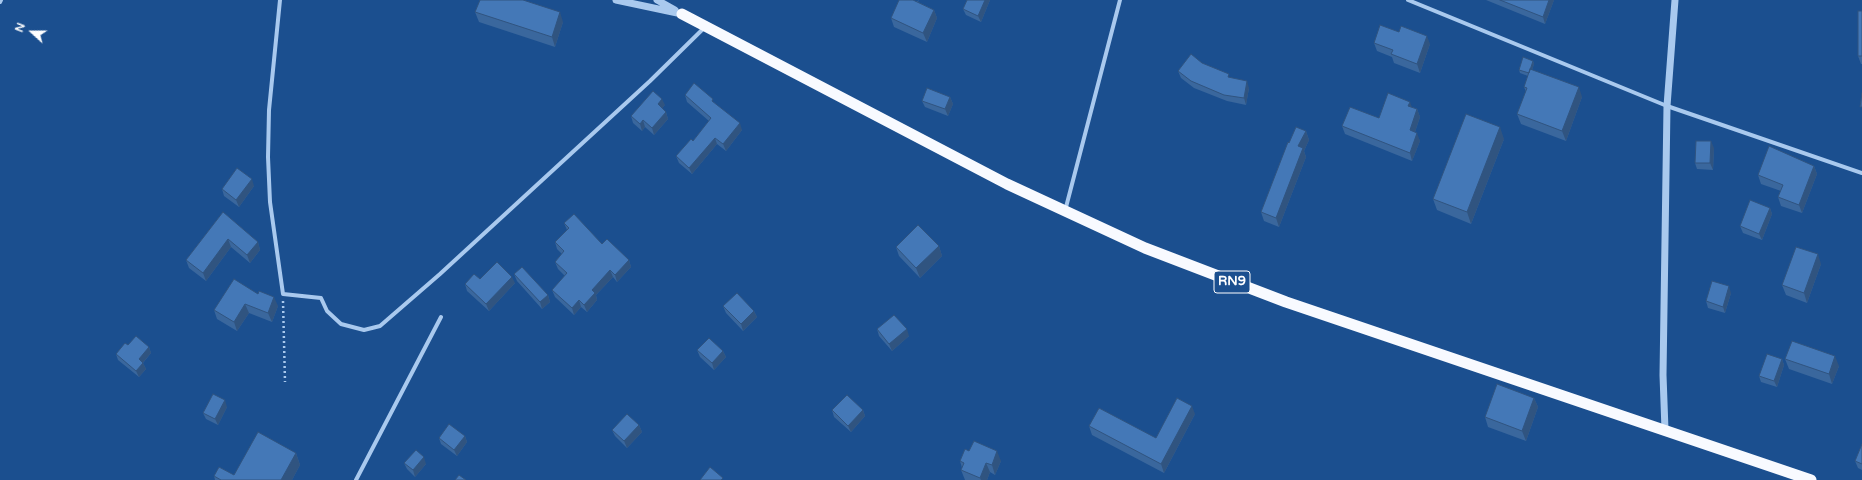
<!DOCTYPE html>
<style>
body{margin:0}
#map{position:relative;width:1862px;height:480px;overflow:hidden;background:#1b4f8f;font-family:"Varela Round",sans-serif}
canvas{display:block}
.north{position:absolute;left:12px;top:12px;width:40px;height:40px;-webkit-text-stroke:3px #1b4f8f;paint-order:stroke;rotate:291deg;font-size:11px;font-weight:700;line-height:16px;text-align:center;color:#fff}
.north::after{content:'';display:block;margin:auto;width:14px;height:18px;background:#fff;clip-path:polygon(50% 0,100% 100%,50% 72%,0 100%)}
</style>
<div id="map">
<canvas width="1862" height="480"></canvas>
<div class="north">N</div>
</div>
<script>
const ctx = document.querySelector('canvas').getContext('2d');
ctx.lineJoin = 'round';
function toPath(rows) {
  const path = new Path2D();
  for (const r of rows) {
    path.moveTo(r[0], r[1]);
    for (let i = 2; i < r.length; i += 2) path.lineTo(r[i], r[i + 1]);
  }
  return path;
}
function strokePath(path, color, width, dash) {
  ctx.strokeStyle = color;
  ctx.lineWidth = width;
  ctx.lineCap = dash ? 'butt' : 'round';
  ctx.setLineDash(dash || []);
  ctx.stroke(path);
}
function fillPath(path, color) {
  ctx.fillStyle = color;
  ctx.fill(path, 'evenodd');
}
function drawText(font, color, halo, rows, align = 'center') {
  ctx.font = font + ' "Varela Round",sans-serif';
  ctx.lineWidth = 3.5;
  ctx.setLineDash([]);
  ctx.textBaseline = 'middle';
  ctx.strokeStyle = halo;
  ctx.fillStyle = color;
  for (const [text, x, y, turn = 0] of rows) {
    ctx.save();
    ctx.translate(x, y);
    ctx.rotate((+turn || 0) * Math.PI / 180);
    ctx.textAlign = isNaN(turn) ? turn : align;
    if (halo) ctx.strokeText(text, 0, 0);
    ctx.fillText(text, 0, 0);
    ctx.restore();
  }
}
strokePath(toPath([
 [283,301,285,382]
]), '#a9c9ee', 2.5, [2, 3]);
strokePath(toPath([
 [280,0,269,110,268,157,270,202,283,294,321,298,327,311,341,324,364,330,380,326,440,274,650,81,705,27],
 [1408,0,1667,106,1862,173],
 [0,2,1,0],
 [1065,211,1120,0],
 [356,480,441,317]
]), '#a9c9ee', 4);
strokePath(toPath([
 [616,0,682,14],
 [657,0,675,10],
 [1665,430,1663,375,1667,106,1675,0]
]), '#a9c9ee', 7);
strokePath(toPath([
 [682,14,1007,184,1145,248,1286,302,1811,480]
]), '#f8faff', 11);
fillPath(toPath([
 [919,0,918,2,934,10,937,18,927,42,894,27,891,18],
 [967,0,990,0,981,22,966,15,963,9],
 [1486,0,1554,0,1545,24],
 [1862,11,1862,64,1861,64,1858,56],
 [475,12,563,22,555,47,479,22],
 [1374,43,1430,44,1420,73,1394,63,1392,57,1377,51],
 [1533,61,1534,64,1532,70,1582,97,1566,141,1521,124,1517,114,1526,92,1524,87,1528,76,1520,73,1519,70],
 [1202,63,1249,88,1246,105,1227,101,1194,88,1181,78,1178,71],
 [685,95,714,103,742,130,726,151,717,144,692,174,679,163,676,156,693,141,709,121,687,102],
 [950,97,953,104,948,116,925,107,922,101],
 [665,105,662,108,666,112,668,119,654,135,645,127,642,131,633,123,631,116],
 [1412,107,1417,109,1420,117,1415,132,1420,141,1412,161,1345,134,1342,126,1379,118],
 [1306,131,1309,140,1304,151,1306,157,1279,227,1264,221,1261,212,1289,143],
 [1504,139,1471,224,1437,210,1433,199],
 [1714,148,1713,170,1697,169,1695,163],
 [1814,166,1817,174,1802,213,1781,206,1778,197,1781,191,1761,184,1758,175],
 [254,186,239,207,224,196,222,189],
 [1770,208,1772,214,1762,240,1743,233,1740,226],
 [223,212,258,242,260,250,250,263,231,247,206,281,189,268,186,260],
 [564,223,602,244,629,260,631,267,617,282,613,277,596,295,597,300,587,312,581,307,574,315,555,297,552,290,565,276,558,269,555,262,562,254,557,249,555,242,567,230],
 [939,246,942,256,920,278,899,256,896,247],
 [1821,264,1807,303,1786,295,1782,285],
 [514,274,548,295,550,302,542,309,517,281],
 [515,283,489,311,467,291,465,284],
 [1731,293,1725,313,1708,308,1706,301],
 [258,294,278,306,272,322,249,313,237,331,217,319,214,310],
 [723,306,754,311,757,317,743,331,726,313],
 [877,329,909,336,892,351,879,336],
 [128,345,149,347,151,353,143,363,146,369,139,377,118,360,116,354],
 [697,350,723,351,726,357,714,370,700,357],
 [1782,359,1784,365,1777,387,1761,382,1759,376],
 [1785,359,1839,366,1832,384,1789,369],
 [1534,398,1538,407,1526,441,1488,427,1485,417],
 [227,407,218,425,206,419,203,413],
 [832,410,863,410,865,416,851,432,834,417],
 [1195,414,1164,473,1092,435,1089,426,1156,438],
 [639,425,642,432,627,448,615,436,612,430],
 [465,436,467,442,457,456,441,444,439,438],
 [1862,444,1862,470,1858,468,1855,461],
 [969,451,1001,461,995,475,990,472,987,480,965,480,961,470,962,468,960,461],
 [296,453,300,465,292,480,215,480,214,476,234,475],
 [404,463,426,464,415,477,407,469]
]), '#3a679d');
fillPath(toPath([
 [985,0,990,0,981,22,978,16],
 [1549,0,1554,0,1545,24,1543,17],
 [934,10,937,18,927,42,923,33],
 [560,12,563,22,555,47,552,37],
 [1427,36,1430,44,1420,73,1417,64],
 [1533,61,1534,64,1530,76,1529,73],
 [1247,81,1249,88,1246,105,1244,98],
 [1579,87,1582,97,1566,141,1562,131],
 [950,97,953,104,948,116,945,109],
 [662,99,665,105,660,111,658,104],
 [1410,102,1413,110,1408,106],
 [1417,109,1420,117,1413,138,1410,130],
 [666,112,668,119,654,135,652,128],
 [643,120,645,127,642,131,640,124],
 [740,123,742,130,726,151,723,144],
 [1500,127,1504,139,1471,224,1467,212],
 [1306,131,1309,140,1304,151,1306,157,1279,227,1276,218,1298,146],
 [1417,133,1420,141,1412,161,1410,153],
 [715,138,717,144,692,174,689,168],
 [1711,141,1714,148,1713,170,1710,163],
 [1814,166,1817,174,1802,213,1799,205],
 [252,179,254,186,239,207,236,200],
 [1770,208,1772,214,1762,240,1759,234],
 [228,239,231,247,206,281,203,273],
 [258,242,260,250,250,263,247,255],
 [939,246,942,256,920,278,916,268],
 [1818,254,1821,264,1807,303,1804,293],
 [629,260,631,267,617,282,615,275],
 [610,270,613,277,596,295,597,300,587,312,584,305,592,290],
 [512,277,515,283,489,311,486,304],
 [1729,286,1731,293,1725,313,1723,307],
 [548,295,550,302,542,309,540,302],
 [274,297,278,306,272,322,268,313],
 [579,300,581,307,574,315,572,308],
 [245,304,249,313,237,331,234,322],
 [754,311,757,317,743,331,741,324],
 [907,329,909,336,892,351,889,344],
 [149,347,151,353,141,365,139,359],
 [723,351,726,357,714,370,712,363],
 [1835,356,1839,366,1832,384,1829,374],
 [1782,359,1784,365,1777,387,1774,381],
 [143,363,146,369,139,377,136,371],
 [1534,398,1538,407,1526,441,1522,431],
 [225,400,227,407,218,425,215,419],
 [1192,406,1195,414,1164,473,1161,464],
 [863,410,865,416,851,432,848,426],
 [639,425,642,432,627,448,624,441],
 [465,436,467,442,457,456,454,450],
 [997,451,1001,461,995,475,992,465],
 [296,453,300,465,292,480,281,480],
 [424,457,426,464,415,477,413,470],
 [986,463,990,472,987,480,981,480,980,478]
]), '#305480');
const building = toPath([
 [480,0,523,0,560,12,552,37,475,12,480,0],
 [899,0,913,0,934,10,923,33,891,18,899,0],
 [967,0,985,0,978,16,963,9,967,0],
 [1500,0,1549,0,1543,17,1500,0],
 [1858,11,1862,11,1862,56,1858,56,1858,11],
 [1380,25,1399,32,1401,26,1427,36,1417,64,1391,54,1393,50,1374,43,1380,25],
 [1191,54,1202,63,1229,74,1228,77,1247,81,1244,98,1224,95,1191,81,1178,71,1191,54],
 [1523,57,1533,61,1529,73,1519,70,1523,57],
 [1530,69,1579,87,1562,131,1517,114,1527,88,1524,87,1530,69],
 [694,83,713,99,712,101,740,123,723,144,715,138,689,168,676,156,691,139,693,141,711,118,685,95,694,83],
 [927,88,950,97,945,109,922,101,927,88],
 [653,91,662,99,658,104,666,112,652,128,643,120,640,124,631,116,653,91],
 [1388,93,1410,102,1408,106,1417,109,1410,130,1417,133,1410,153,1342,126,1350,107,1379,118,1388,93],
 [1862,93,1862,107,1860,107,1862,93],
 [1466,114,1500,127,1467,212,1433,199,1466,114],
 [1296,127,1306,131,1298,146,1303,148,1276,218,1261,212,1288,142,1289,143,1296,127],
 [1696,141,1711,141,1710,163,1695,163,1696,141],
 [1769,146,1814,166,1799,205,1778,197,1783,185,1758,175,1769,146],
 [237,168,252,179,236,200,222,189,237,168],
 [1750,200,1770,208,1759,234,1740,226,1750,200],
 [223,212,258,242,247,255,228,239,203,273,186,260,223,212],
 [574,214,602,244,607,239,629,260,615,275,610,270,592,290,595,293,584,305,579,300,572,308,552,290,567,273,555,262,564,251,555,242,569,228,564,223,574,214],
 [918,225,939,246,916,268,896,247,918,225],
 [1796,247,1818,254,1804,293,1782,285,1796,247],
 [497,262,512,277,486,304,465,284,474,274,480,279,497,262],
 [522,267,548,295,540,302,514,274,522,267],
 [234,279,258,294,259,291,274,297,268,313,245,304,234,322,214,310,234,279],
 [1712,281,1729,286,1723,307,1706,301,1712,281],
 [737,293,754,311,741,324,723,306,737,293],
 [894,315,907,329,889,344,877,329,894,315],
 [136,336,149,347,139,359,143,363,136,371,116,354,125,343,128,345,136,336],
 [709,338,723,351,712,363,697,350,709,338],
 [1792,341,1835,356,1829,374,1785,359,1792,341],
 [1767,354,1782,359,1774,381,1759,376,1767,354],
 [1497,384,1534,398,1522,431,1485,417,1497,384],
 [213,394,225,400,215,419,203,413,213,394],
 [847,395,863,410,848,426,832,410,847,395],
 [1177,398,1192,406,1161,464,1089,426,1099,408,1156,438,1177,398],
 [627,414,639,425,624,441,612,430,627,414],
 [449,424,465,436,454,450,439,438,449,424],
 [258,432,296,453,281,480,221,480,214,476,219,467,234,475,258,432],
 [974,441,997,451,992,465,986,463,980,478,961,470,964,463,960,461,965,449,969,451,974,441],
 [1862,444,1862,464,1855,461,1862,444],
 [416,450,424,457,413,470,404,463,416,450],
 [710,467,723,478,721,480,700,480,710,467],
 [459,475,466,480,455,480,459,475]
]);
fillPath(building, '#4478b7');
strokePath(building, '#305480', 1);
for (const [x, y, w] of [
 [1232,282,36]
]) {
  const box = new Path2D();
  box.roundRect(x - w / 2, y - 11, w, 22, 3);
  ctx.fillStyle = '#1b4f8f';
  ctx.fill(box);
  strokePath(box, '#fff', 1);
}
drawText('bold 13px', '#fff', null, [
 ["RN9",1232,282]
]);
</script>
